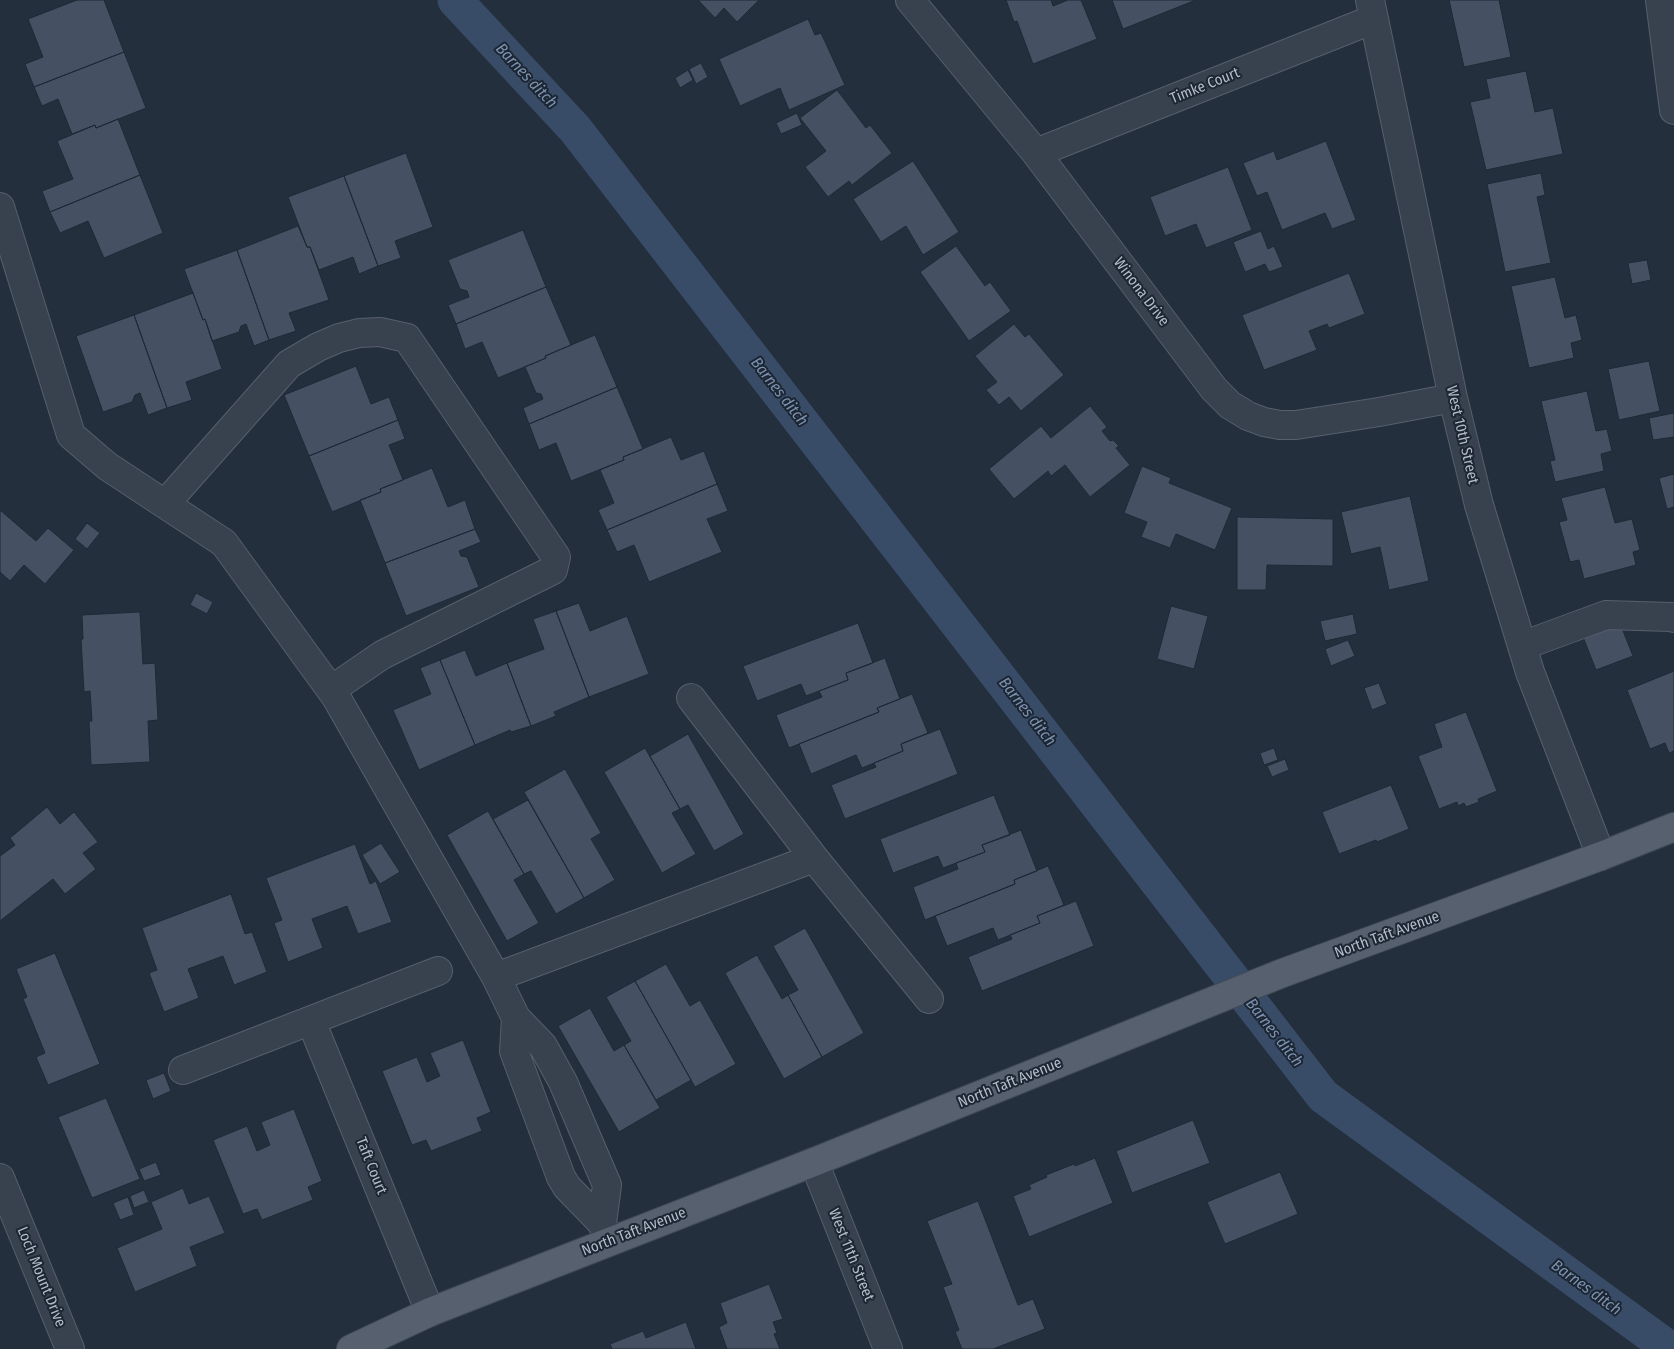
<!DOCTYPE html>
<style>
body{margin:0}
canvas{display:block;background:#242f3e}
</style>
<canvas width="1674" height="1349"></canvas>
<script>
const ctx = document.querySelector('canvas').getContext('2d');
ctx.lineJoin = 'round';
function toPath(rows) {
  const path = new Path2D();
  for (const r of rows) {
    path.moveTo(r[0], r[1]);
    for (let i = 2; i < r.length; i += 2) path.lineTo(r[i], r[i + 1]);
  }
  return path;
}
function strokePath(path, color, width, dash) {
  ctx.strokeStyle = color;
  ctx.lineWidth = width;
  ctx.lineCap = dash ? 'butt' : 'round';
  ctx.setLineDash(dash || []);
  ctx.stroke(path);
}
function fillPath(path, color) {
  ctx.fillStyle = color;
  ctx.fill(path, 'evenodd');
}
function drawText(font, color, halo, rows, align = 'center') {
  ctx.font = font + ' "Fira Sans Condensed",sans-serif';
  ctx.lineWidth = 4;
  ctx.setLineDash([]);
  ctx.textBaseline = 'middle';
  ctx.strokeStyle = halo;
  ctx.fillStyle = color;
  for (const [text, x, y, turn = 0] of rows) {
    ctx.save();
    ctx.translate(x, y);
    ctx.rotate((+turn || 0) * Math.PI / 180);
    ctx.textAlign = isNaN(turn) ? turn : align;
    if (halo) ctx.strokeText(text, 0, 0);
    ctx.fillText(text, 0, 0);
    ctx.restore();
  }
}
strokePath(toPath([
 [455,0,575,129,1323,1096,1670,1349]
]), '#394c67', 35);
const building = toPath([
 [77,0,104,0,124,52,34,87,25,64,43,57,28,19,77,0],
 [698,0,759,0,737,22,724,8,715,18,698,0],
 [1006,0,1051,0,1053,6,1068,0,1081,0,1097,39,1033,64,1017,21,1014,22,1006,0],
 [1112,0,1196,0,1123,29,1112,0],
 [1449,0,1499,0,1511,57,1464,67,1449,0],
 [808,19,815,35,821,33,845,85,789,110,780,88,740,106,719,59,808,19],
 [124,52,146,108,96,128,95,125,72,134,58,99,42,106,34,87,124,52],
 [701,63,708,77,696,84,689,69,701,63],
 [688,70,693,80,680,88,675,78,688,70],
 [1526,71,1535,112,1553,108,1563,154,1486,170,1470,102,1490,98,1486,79,1526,71],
 [837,90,866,128,870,125,892,153,852,185,849,181,828,197,805,167,826,151,800,118,837,90],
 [797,113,802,125,781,134,776,123,797,113],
 [118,119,140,175,50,212,42,191,73,179,57,141,95,125,96,128,118,119],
 [1326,141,1356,220,1332,229,1325,213,1282,230,1267,192,1257,196,1243,163,1274,151,1277,160,1326,141],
 [406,153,433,227,395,241,401,258,378,266,344,176,406,153],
 [913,161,959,232,923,255,906,226,881,242,853,199,913,161],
 [1228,167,1252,230,1206,248,1196,224,1165,236,1150,197,1228,167],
 [1541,173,1545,195,1537,197,1551,263,1505,272,1487,184,1541,173],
 [140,175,163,233,104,258,88,221,60,233,50,212,140,175],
 [344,176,378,266,359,274,353,257,319,270,310,247,307,247,288,197,344,176],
 [298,226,307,247,310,247,329,300,289,313,296,331,269,340,237,250,298,226],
 [523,230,546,287,456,324,448,305,469,297,467,291,460,289,448,260,523,230],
 [1261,231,1268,249,1274,246,1283,267,1269,272,1265,264,1245,272,1233,242,1261,231],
 [956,246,985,286,990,282,1011,311,969,341,920,272,956,246],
 [237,250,269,340,254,346,246,324,241,326,239,332,212,341,205,319,203,320,184,269,237,250],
 [1647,260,1651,280,1632,284,1628,263,1647,260],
 [1349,273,1365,314,1329,328,1327,324,1309,331,1317,350,1264,370,1242,315,1349,273],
 [1555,277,1565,318,1576,315,1582,340,1571,343,1574,358,1529,368,1511,286,1555,277],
 [546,287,571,345,545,356,546,358,498,378,482,342,465,349,456,324,546,287],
 [193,293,203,320,205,319,222,369,186,382,192,400,167,408,134,315,193,293],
 [134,315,167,408,148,415,140,393,135,395,132,402,103,412,76,336,134,315],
 [1014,324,1025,337,1029,334,1064,375,1021,411,1009,397,999,405,986,390,997,382,975,356,1014,324],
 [595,335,617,387,529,424,523,408,543,399,541,394,536,393,525,367,546,358,545,356,595,335],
 [1649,361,1660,411,1619,420,1608,369,1649,361],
 [356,366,371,404,389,397,398,420,309,456,284,395,356,366],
 [617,387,643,449,623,457,624,460,571,481,556,443,539,450,529,424,617,387],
 [1587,391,1596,431,1607,429,1612,451,1601,454,1604,471,1555,482,1550,461,1555,460,1541,401,1587,391],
 [1090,406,1107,427,1102,431,1110,441,1113,440,1119,446,1116,448,1130,465,1090,497,1065,465,1051,476,1048,471,1014,499,989,469,1041,426,1051,438,1090,406],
 [1674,413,1674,437,1653,440,1649,418,1674,413],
 [398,420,405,439,389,445,403,480,380,489,381,492,332,512,309,456,398,420],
 [671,437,681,460,704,451,717,484,607,530,598,510,614,503,600,470,624,460,623,457,671,437],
 [1142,466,1171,478,1169,483,1232,508,1215,550,1176,534,1170,548,1141,537,1147,522,1124,513,1142,466],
 [432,468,448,507,465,500,475,529,385,563,360,500,381,492,380,489,432,468],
 [1674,474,1674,507,1667,509,1659,478,1674,474],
 [717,484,728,511,707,519,722,552,649,582,634,545,617,552,607,530,717,484],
 [1605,487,1615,523,1632,519,1640,550,1633,552,1636,565,1584,579,1579,560,1570,562,1559,522,1567,520,1561,498,1605,487],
 [1410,496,1429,581,1389,590,1380,547,1351,554,1341,512,1410,496],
 [0,510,36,541,48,528,74,550,45,584,24,565,10,581,0,572,0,510],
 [1237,517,1333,519,1333,566,1267,565,1266,590,1237,590,1237,517],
 [87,523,100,533,87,549,75,539,87,523],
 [475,529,481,542,459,551,461,556,467,557,479,587,406,616,385,563,475,529],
 [196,593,213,602,207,614,190,605,196,593],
 [579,603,590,631,627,616,649,674,589,697,556,611,579,603],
 [1171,606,1208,616,1194,669,1157,659,1171,606],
 [556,611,589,697,554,712,556,716,531,726,507,663,544,649,533,619,556,611],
 [140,612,143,664,155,663,158,720,148,721,150,762,91,765,89,721,92,721,90,691,84,692,81,639,83,639,82,615,140,612],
 [1353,614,1357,634,1325,641,1320,621,1353,614],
 [858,623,873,663,846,673,848,680,806,696,801,684,757,701,743,666,858,623],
 [1620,623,1633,656,1596,670,1583,637,1620,623],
 [1348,640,1355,656,1331,666,1325,649,1348,640],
 [465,650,476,676,507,663,531,726,511,732,510,730,475,745,440,660,465,650],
 [885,658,900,699,877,708,879,712,789,748,776,715,822,697,819,691,848,680,846,673,885,658],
 [440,660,475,745,419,770,393,710,431,694,420,668,440,660],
 [1674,671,1674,751,1669,753,1665,743,1650,749,1627,690,1674,671],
 [1379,683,1387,704,1372,710,1364,688,1379,683],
 [912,694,928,733,901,744,903,751,862,768,856,755,811,774,799,744,879,712,877,708,912,694],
 [1466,712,1497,791,1478,799,1479,802,1466,807,1464,803,1458,806,1457,802,1439,809,1418,756,1442,747,1434,724,1466,712],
 [940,729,958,774,845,819,831,785,876,767,874,763,903,751,901,744,940,729],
 [688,734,744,834,714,851,688,805,680,809,650,756,688,734],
 [645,748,680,809,672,813,696,854,662,873,604,772,645,748],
 [1274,748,1278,760,1264,765,1260,753,1274,748],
 [1285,759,1289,770,1272,777,1267,766,1285,759],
 [565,769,601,833,591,839,615,880,584,898,524,792,565,769],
 [1391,785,1409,829,1377,842,1376,840,1339,854,1322,812,1391,785],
 [994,795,1010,835,982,845,985,852,943,868,938,856,893,873,880,839,994,795],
 [528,800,584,898,556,914,531,871,524,874,493,819,528,800],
 [47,807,60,824,74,812,98,842,83,853,96,869,65,894,53,879,0,921,0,856,15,845,10,838,47,807],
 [488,811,524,874,514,880,539,923,507,941,447,835,488,811],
 [1021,830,1037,871,1014,880,1015,884,925,920,913,887,958,869,956,863,985,852,982,845,1021,830],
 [381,843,400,872,380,884,362,855,381,843],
 [355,844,370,884,376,881,392,922,358,934,347,906,312,919,323,948,288,962,274,923,282,920,266,878,355,844],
 [1048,866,1064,905,1037,916,1040,923,998,940,993,928,947,946,935,916,1015,884,1014,880,1048,866],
 [231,894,245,934,252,932,267,972,234,985,223,956,188,969,199,998,164,1012,149,973,157,970,142,928,231,894],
 [1076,901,1094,946,982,991,968,957,1012,939,1010,935,1040,923,1037,916,1076,901],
 [805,928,864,1033,822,1057,788,995,798,990,773,946,805,928],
 [55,953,100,1064,48,1085,36,1057,45,1053,23,999,27,997,16,969,55,953],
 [757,955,782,999,788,995,822,1057,784,1079,725,973,757,955],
 [666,964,690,1006,700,1000,736,1064,695,1087,635,981,666,964],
 [635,981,691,1080,656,1100,624,1045,631,1041,606,997,635,981],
 [590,1008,614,1051,624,1045,660,1108,619,1132,558,1026,590,1008],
 [463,1040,491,1112,477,1118,482,1131,431,1151,426,1140,412,1145,382,1071,417,1057,427,1082,440,1076,430,1053,463,1040],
 [164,1073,171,1091,153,1099,146,1080,164,1073],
 [106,1098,140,1179,92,1198,58,1117,106,1098],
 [294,1109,322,1181,308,1187,313,1200,262,1220,257,1209,243,1214,213,1140,247,1126,257,1151,270,1145,261,1122,294,1109],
 [1193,1120,1210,1163,1132,1193,1116,1151,1193,1120],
 [1095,1158,1113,1203,1029,1237,1013,1196,1031,1189,1029,1185,1047,1177,1046,1175,1074,1164,1075,1166,1095,1158],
 [156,1162,161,1175,144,1181,139,1169,156,1162],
 [1280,1172,1298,1214,1225,1244,1207,1202,1280,1172],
 [183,1188,189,1204,209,1196,225,1233,190,1247,197,1266,135,1292,117,1248,162,1229,151,1202,183,1188],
 [144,1190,149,1202,134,1208,130,1196,144,1190],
 [128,1197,134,1215,120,1220,113,1203,128,1197],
 [978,1201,1018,1305,1033,1299,1045,1329,993,1349,962,1349,955,1332,959,1330,943,1287,952,1284,927,1221,978,1201],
 [769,1284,783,1319,773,1322,777,1333,774,1334,780,1349,727,1349,719,1327,727,1323,720,1303,769,1284],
 [686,1322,696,1349,612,1349,610,1344,643,1331,646,1338,686,1322]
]);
fillPath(building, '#455162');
strokePath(building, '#1f2835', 1);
const minor = toPath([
 [910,0,1036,153,1214,389,1230,405,1248,416,1264,422,1280,425,1296,425,1379,412,1453,398],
 [1370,0,1453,398,1479,505,1530,672,1601,856],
 [1660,0,1674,110],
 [1036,153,1374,19],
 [0,207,71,435,107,466,224,543,336,697,496,977,516,1018],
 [165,504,289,364,318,347,339,338,359,333,380,332,407,338,556,557,553,570,382,655,331,690],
 [1522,646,1606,615,1671,617,1674,618],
 [814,858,929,999],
 [496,977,814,858,691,698],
 [311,1021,430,1312],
 [183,1070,438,971],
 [814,1162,888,1349],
 [0,1178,70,1349],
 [602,1223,607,1185,563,1082,543,1046,516,1018,514,1051,561,1177,567,1187,602,1223,609,1241]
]);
const major = toPath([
 [351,1349,430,1312,814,1162,1280,974,1601,856,1674,827]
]);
strokePath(minor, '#565f6c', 30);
strokePath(major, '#414a57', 30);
strokePath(minor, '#38414e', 28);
strokePath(major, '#56606e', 28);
drawText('15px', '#b4bcc9', '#1d2633', [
 ["Timke Court",1205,86,-22],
 ["Winona Drive",1141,292,53],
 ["West 10th Street",1462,435,77],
 ["North Taft Avenue",1387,935,-20],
 ["North Taft Avenue",1010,1083,-22],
 ["Taft Court",371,1166,68],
 ["North Taft Avenue",634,1232,-21],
 ["West 11th Street",851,1255,68],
 ["Loch Mount Drive",41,1277,68]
]);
drawText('italic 16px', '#7c92b1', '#1d2633', [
 ["Barnes ditch",526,76,47],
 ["Barnes ditch",779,392,52],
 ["Barnes ditch",1027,712,52],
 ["Barnes ditch",1274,1033,52],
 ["Barnes ditch",1586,1288,36]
]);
</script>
